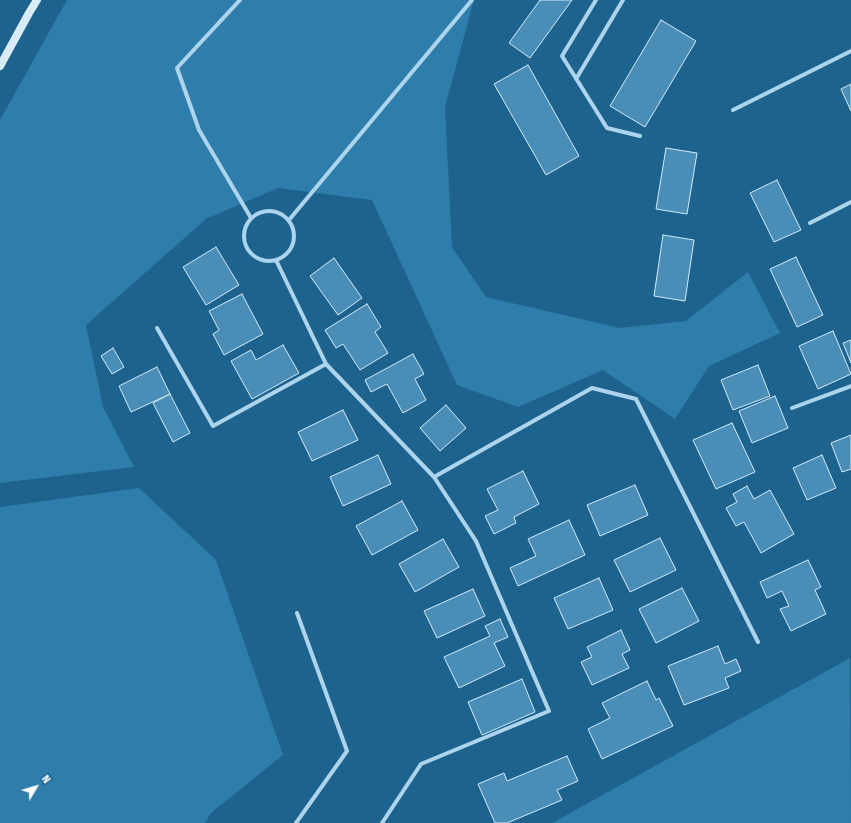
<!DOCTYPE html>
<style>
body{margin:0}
#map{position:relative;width:851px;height:823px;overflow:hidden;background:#1e638e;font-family:"Fira Sans Condensed",sans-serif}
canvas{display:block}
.north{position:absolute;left:16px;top:767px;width:40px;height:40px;-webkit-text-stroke:3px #1e638e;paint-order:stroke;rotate:52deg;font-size:11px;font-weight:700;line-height:16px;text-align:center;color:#fff}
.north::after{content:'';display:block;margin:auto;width:14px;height:18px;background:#fff;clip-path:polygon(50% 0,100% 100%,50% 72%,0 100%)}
</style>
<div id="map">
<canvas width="851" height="823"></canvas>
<div class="north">N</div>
</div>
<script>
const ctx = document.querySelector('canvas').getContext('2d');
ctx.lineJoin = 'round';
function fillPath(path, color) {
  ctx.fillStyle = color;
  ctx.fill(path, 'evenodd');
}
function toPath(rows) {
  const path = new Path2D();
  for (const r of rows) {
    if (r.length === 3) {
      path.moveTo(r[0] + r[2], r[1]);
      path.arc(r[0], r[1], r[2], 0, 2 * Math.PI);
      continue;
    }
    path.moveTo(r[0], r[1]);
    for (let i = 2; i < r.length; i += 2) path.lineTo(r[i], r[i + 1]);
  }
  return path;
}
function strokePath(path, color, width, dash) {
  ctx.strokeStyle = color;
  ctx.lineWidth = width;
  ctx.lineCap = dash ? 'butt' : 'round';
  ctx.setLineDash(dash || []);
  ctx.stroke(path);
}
fillPath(toPath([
 [67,0,474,0,445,107,452,247,486,297,620,328,686,321,748,272,780,333,709,366,675,419,603,370,518,407,457,385,372,200,278,188,206,219,86,325,103,407,134,467,0,483,0,120],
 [139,488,216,560,283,755,211,813,205,823,0,823,0,507],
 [850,658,851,823,552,823]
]), '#2e7daa');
const building = toPath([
 [540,0,572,0,530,58,509,43,540,0],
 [661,20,696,41,645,127,610,106,661,20],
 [528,65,579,156,546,175,494,84,528,65],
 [851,84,851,111,841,89,851,84],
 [666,148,697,153,687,214,656,209,666,148],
 [777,180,801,230,774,242,750,193,777,180],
 [663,235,694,240,685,301,654,296,663,235],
 [216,247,239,285,206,305,183,267,216,247],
 [796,257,823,315,797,327,770,269,796,257],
 [334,258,362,298,338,315,310,276,334,258],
 [242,294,263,334,224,355,213,334,219,330,209,311,242,294],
 [367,304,381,327,375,332,388,353,360,370,343,344,336,348,325,330,367,304],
 [833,331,851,374,818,389,799,346,833,331],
 [851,340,851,363,843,343,851,340],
 [283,345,299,373,252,399,231,361,251,350,256,360,283,345],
 [113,348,124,367,112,374,101,356,113,348],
 [413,354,424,374,415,379,426,400,403,413,387,384,371,392,365,380,413,354],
 [758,365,770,396,733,410,721,380,758,365],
 [157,367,170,394,131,412,119,386,157,367],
 [170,394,190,433,173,442,153,403,170,394],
 [775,396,788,428,752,443,739,411,775,396],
 [446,405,466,428,440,451,420,428,446,405],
 [343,410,358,440,312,461,298,432,343,410],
 [732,423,755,472,716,489,693,440,732,423],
 [851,435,851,469,842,472,831,443,851,435],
 [378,455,391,484,343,506,330,477,378,455],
 [822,455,836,488,807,500,793,468,822,455],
 [523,471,539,504,514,517,516,523,494,534,485,516,498,510,487,489,523,471],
 [635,485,648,515,600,536,587,505,635,485],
 [747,486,754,499,770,490,794,534,761,553,744,522,736,526,726,508,737,502,733,494,747,486],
 [402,501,418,530,372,555,356,526,402,501],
 [569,520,585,555,518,586,510,568,536,556,528,539,569,520],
 [660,538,676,570,630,592,614,560,660,538],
 [443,539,459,567,415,592,399,564,443,539],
 [808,560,821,587,815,590,826,614,791,631,780,609,789,606,782,591,767,598,760,582,808,560],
 [599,578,613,610,568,629,554,598,599,578],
 [682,588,699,621,656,643,639,609,682,588],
 [473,589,485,616,437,638,424,611,473,589],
 [500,619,508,637,494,643,505,666,459,688,444,657,490,636,485,626,500,619],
 [621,630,630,650,622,654,629,668,592,685,581,662,592,657,587,647,621,630],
 [718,646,725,664,736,659,741,671,725,678,729,688,684,705,668,666,718,646],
 [522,679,535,712,482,735,468,702,522,679],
 [647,681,656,700,659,698,673,726,602,759,588,729,610,718,602,703,647,681],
 [567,756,578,781,557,790,562,800,507,823,495,823,478,784,504,773,507,781,567,756]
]);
fillPath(building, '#4a8eb8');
strokePath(building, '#d2ebf9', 1);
strokePath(toPath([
 [240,0,177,68,199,130,251,218],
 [596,0,562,56,607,128,640,136],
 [576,79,623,0],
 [733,110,851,51],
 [269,236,25],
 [289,220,472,0],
 [810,223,851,202],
 [276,260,326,364,434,477,476,541,549,711,421,764,382,823],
 [157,328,213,426,326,364],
 [792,408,851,386],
 [434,477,592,388,636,399,758,642],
 [296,823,347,751,297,613]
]), '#acd5ed', 4);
strokePath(toPath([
 [0,66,29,13,37,0]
]), '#d9edf9', 8);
</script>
